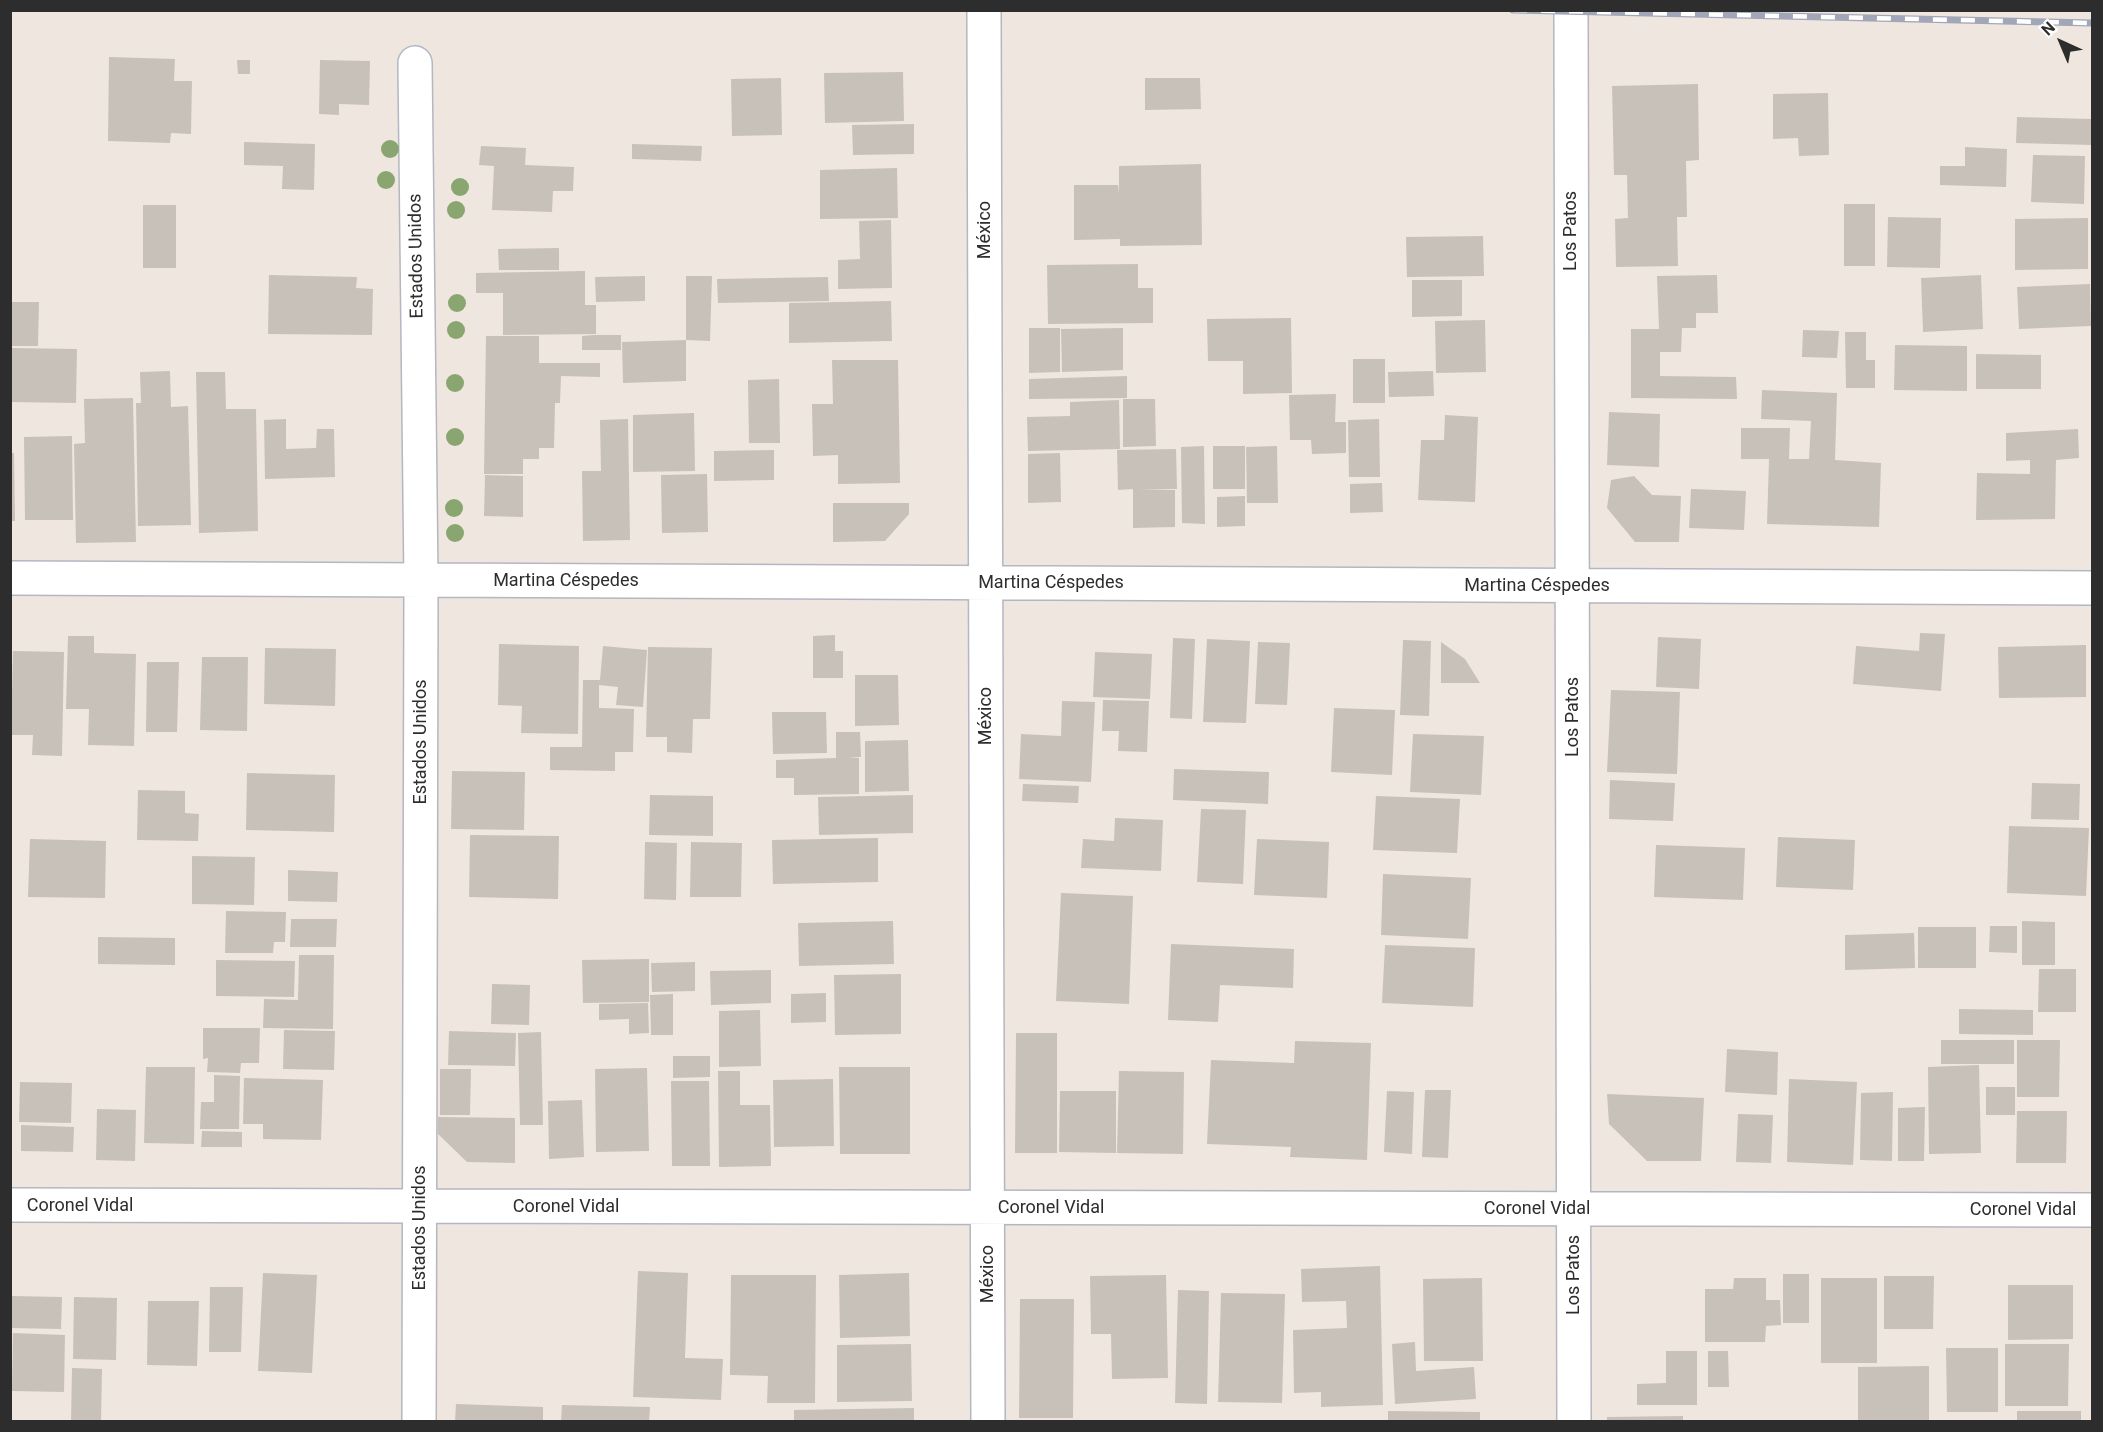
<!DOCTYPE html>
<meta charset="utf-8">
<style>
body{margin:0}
#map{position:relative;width:2103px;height:1432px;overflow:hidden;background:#efe6df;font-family:Roboto,sans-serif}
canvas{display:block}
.frame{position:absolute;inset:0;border:12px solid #2d2d2d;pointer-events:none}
.north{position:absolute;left:2031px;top:12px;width:60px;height:60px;-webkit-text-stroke:4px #fff;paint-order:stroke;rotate:316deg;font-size:16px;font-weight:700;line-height:24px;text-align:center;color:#2d2d2d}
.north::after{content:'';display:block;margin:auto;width:21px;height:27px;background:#2d2d2d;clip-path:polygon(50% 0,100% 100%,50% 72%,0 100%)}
</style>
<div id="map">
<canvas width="2103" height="1432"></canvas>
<div class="frame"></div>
<div class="north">N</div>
</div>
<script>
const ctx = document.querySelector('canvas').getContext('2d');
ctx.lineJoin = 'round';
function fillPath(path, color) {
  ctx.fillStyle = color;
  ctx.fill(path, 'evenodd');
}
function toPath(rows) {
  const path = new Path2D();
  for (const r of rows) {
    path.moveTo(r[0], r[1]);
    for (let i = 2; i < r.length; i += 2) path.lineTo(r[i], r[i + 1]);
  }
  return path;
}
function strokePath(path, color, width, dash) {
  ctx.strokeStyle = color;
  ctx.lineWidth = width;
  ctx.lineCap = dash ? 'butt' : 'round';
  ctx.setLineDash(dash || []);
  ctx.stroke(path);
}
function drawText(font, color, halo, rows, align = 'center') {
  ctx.font = font + ' Roboto,sans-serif';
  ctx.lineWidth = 4.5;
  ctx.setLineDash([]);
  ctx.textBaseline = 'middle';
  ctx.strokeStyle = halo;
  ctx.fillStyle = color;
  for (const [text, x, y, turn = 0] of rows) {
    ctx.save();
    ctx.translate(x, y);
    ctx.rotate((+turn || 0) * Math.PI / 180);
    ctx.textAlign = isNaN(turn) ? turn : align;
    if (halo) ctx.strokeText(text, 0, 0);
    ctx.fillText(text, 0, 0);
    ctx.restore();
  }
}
fillPath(toPath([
 [109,57,175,59,174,81,192,81,191,134,171,133,170,143,108,141],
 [237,60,250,60,250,74,238,74],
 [320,60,370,61,369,105,339,104,339,115,319,114],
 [903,72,904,121,825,123,824,73],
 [781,78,782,135,732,136,731,79],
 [1145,78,1200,78,1201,109,1145,110],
 [1698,84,1699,160,1686,161,1687,217,1677,217,1678,266,1616,267,1615,219,1628,218,1627,175,1614,175,1612,86],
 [1828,93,1829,155,1799,156,1798,138,1773,139,1773,94],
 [2017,117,2092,119,2092,145,2016,143],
 [914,124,914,154,853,155,852,125],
 [244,142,315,144,314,190,282,189,283,166,244,165],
 [632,144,702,146,701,161,632,159],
 [481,146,526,148,525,165,574,167,573,191,553,191,552,212,492,210,494,166,479,165],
 [1965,147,2007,149,2006,187,1940,185,1940,166,1965,166],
 [2033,155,2085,156,2084,204,2031,202],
 [1201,164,1202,245,1120,246,1120,239,1074,240,1074,185,1118,185,1119,193,1119,166],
 [897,168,898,218,820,219,820,170],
 [1844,204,1875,204,1875,266,1844,266],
 [143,205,176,205,176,268,143,268],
 [1888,217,1941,218,1940,268,1887,267],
 [2088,218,2088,269,2015,270,2015,219],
 [891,220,892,288,838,289,838,260,860,259,859,221],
 [1483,236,1484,276,1407,277,1406,237],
 [559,248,559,270,499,270,498,249],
 [1138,264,1138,288,1153,288,1153,323,1048,324,1047,265],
 [585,271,585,305,596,305,596,334,503,335,503,293,476,293,476,273],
 [269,275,357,277,356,288,373,289,372,335,268,334],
 [1717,275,1718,313,1696,313,1696,328,1682,328,1681,352,1660,352,1660,376,1736,377,1737,399,1631,398,1631,329,1659,329,1657,276],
 [1981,275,1983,329,1923,332,1921,278],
 [645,276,645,301,596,302,595,277],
 [686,276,712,276,710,341,686,340],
 [828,277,829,301,718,303,717,279],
 [1412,280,1462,280,1462,316,1412,317],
 [2090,284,2091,326,2019,329,2017,287],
 [891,301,892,341,789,343,789,303],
 [10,302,39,302,38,346,10,346],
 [1291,318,1292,393,1243,394,1243,361,1208,361,1207,319],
 [1485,320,1486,372,1436,373,1435,321],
 [1029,328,1060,328,1060,372,1029,373],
 [1123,328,1123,370,1062,372,1061,329],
 [1803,330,1839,331,1837,358,1802,357],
 [1845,332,1866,332,1866,360,1875,360,1875,388,1846,388],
 [594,335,621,335,621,350,582,350,582,336],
 [486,336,539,336,539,363,600,363,600,377,561,376,560,403,555,403,554,448,539,448,539,459,523,459,523,474,484,474],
 [686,340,686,381,623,383,622,342],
 [1895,345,1967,346,1967,391,1894,390],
 [10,348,77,349,76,403,10,402],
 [1976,354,2041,355,2041,389,1976,389],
 [1353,359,1385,359,1385,403,1353,403],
 [832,360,898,360,900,483,838,484,838,455,813,456,812,404,833,404],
 [170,371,171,407,188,406,191,525,138,526,136,403,141,403,140,372],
 [1433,371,1434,396,1389,397,1388,372],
 [196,372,225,372,226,409,256,409,258,531,199,533],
 [1127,376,1127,398,1029,399,1029,379],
 [779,379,780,443,749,443,748,380],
 [1762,390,1837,393,1835,460,1881,463,1879,527,1767,524,1769,459,1741,459,1741,428,1790,428,1789,459,1809,459,1811,421,1761,419],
 [1336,394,1335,422,1346,422,1346,453,1312,454,1311,440,1290,440,1289,395],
 [133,398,136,542,76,543,74,444,85,443,84,399],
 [1123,399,1155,399,1156,446,1123,447],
 [1119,400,1120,449,1028,451,1027,417,1070,416,1070,402],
 [1609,412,1660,414,1659,467,1607,465],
 [694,413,695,471,633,472,633,415],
 [1445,415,1478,417,1475,502,1418,500,1421,440,1444,440],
 [286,419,286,449,316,448,317,429,334,429,335,477,265,479,264,420],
 [628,419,630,540,583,541,582,471,601,471,600,420],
 [1379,419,1380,477,1349,477,1348,420],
 [2078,429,2079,458,2056,460,2055,519,1976,520,1977,473,2030,474,2030,460,2006,461,2006,433],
 [72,436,73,520,25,520,24,437],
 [1204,446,1205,524,1182,523,1181,447],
 [1213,446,1245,446,1245,489,1213,489],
 [1277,446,1278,503,1247,503,1246,447],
 [1176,449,1177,489,1138,489,1175,490,1175,527,1133,528,1133,489,1118,490,1117,450],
 [774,450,774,480,714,481,714,451],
 [10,453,14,453,15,521,10,521],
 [1060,453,1061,502,1028,503,1028,454],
 [707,474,708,532,662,533,661,475],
 [485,475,523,476,523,517,484,516],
 [1634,476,1652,495,1681,496,1679,542,1635,542,1607,508,1611,480],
 [1382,483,1383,512,1350,513,1350,484],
 [1691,489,1746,491,1744,530,1689,528],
 [1245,496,1245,526,1217,527,1217,497],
 [833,503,909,503,909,514,885,541,833,542],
 [1920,633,1945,634,1941,691,1853,684,1856,646,1919,651],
 [835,635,835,651,843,651,843,678,813,678,813,636],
 [68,636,94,636,94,653,136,654,134,746,88,745,89,709,66,709],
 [1658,637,1701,639,1699,689,1656,687],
 [1173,638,1195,639,1192,719,1170,718],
 [1207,639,1250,641,1246,723,1203,722],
 [1403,640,1431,641,1429,716,1400,715],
 [1258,642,1290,643,1287,705,1255,704],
 [1441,642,1465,659,1480,683,1441,683],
 [499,644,579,646,578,734,521,733,522,706,498,705],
 [2086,645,2086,697,1999,698,1998,647],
 [603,646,647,650,643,707,616,705,618,687,599,685,599,708,634,709,633,752,615,752,615,771,550,770,550,747,582,747,583,680,600,680],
 [648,647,712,648,710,719,693,719,692,753,667,752,667,737,646,737],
 [265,648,336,649,335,706,264,704],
 [13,651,64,652,62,756,32,755,33,735,11,735],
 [1095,652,1152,654,1150,699,1093,697],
 [202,657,248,657,247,731,200,730],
 [147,662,179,662,177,732,146,732],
 [855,675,898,675,899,725,855,726],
 [1611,690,1680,692,1677,774,1607,772],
 [1103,700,1149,701,1147,752,1118,751,1119,731,1102,731],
 [1062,701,1095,702,1091,782,1019,779,1021,734,1061,736],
 [1334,708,1395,710,1392,775,1331,772],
 [772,712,826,712,827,753,773,754],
 [836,732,860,732,861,757,849,757,859,758,859,794,794,795,794,778,776,778,776,760,836,758],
 [1413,734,1484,736,1481,795,1410,792],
 [908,740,909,791,865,792,865,741],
 [1174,769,1269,772,1268,804,1173,800],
 [452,771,525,772,524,830,451,829],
 [247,773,335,775,334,832,246,830],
 [1610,780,1675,783,1673,821,1609,819],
 [2032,783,2080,784,2079,820,2031,819],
 [1023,784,1079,786,1078,803,1022,801],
 [138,790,185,791,185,813,199,814,198,841,137,840],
 [650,795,713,796,713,836,649,835],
 [913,795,913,833,819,835,818,797],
 [1376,796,1460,799,1457,853,1373,850],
 [1201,809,1246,810,1243,884,1197,882],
 [1115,818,1163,820,1161,871,1081,868,1083,839,1114,841],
 [2009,826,2089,828,2086,896,2007,893],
 [470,835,559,836,558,899,469,897],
 [1778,837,1855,840,1853,890,1776,887],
 [878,838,878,882,773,884,772,840],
 [30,839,106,841,105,898,28,897],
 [1257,839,1329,842,1327,898,1254,895],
 [645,842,677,843,676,900,644,899],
 [691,842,742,843,741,897,690,897],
 [1656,845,1745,848,1743,900,1654,897],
 [192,856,255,857,254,905,192,904],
 [288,870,338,872,337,902,288,901],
 [1383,874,1471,878,1468,939,1381,935],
 [1061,893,1133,896,1129,1004,1056,1001],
 [226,911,286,912,285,942,274,942,273,953,225,953],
 [291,919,337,919,336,947,290,947],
 [893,921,894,964,799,966,798,923],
 [2022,921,2055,922,2055,965,2022,965],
 [1990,926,2017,926,2017,953,1989,952],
 [1918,927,1976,927,1976,968,1918,968],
 [1914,933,1915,968,1845,970,1845,935],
 [98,937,175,938,175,965,98,964],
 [1171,944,1294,949,1293,988,1220,985,1218,1022,1168,1020],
 [1385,945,1475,948,1473,1007,1382,1003],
 [299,955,334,955,333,1029,263,1028,264,999,298,1000],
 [649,959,649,1002,583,1003,582,960],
 [216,960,295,961,294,997,216,996],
 [695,962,695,991,652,992,651,963],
 [2039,969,2076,969,2076,1012,2038,1012],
 [771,970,771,1003,711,1005,710,971],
 [901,974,901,1034,835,1035,834,975],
 [492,984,530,985,529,1025,491,1024],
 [826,993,826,1022,791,1023,791,994],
 [673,994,673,1035,651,1035,650,995],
 [648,1003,649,1033,629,1034,629,1019,599,1020,599,1004],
 [1959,1009,2033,1010,2033,1035,1959,1034],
 [760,1010,761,1066,719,1067,719,1011],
 [203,1028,260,1028,259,1063,241,1063,240,1073,207,1072,208,1058,203,1059],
 [284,1030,335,1031,334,1070,283,1069],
 [449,1031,516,1033,515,1066,448,1065],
 [541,1032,543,1125,520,1125,518,1033],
 [1016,1033,1057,1033,1057,1153,1015,1153],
 [1941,1040,2014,1040,2014,1064,1941,1064],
 [2017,1040,2060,1040,2059,1097,2017,1097],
 [1295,1041,1371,1043,1367,1160,1290,1157,1291,1147,1207,1144,1211,1060,1294,1063],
 [1727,1049,1778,1052,1777,1095,1725,1092],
 [673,1056,710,1056,710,1077,673,1078],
 [1979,1065,1981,1153,1929,1154,1928,1067],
 [146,1067,195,1067,194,1144,144,1143],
 [839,1067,910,1067,910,1154,840,1154],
 [647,1068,649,1151,596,1152,595,1069],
 [440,1069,471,1069,470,1115,440,1115],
 [718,1071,740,1071,740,1105,770,1105,771,1166,719,1167],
 [1119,1071,1184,1072,1183,1154,1117,1153],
 [214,1075,240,1076,239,1129,200,1129,201,1102,214,1102],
 [244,1078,323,1080,321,1140,263,1139,263,1124,243,1124],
 [833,1079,834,1146,774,1147,773,1080],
 [1789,1079,1857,1082,1853,1165,1787,1162],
 [671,1081,709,1081,710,1166,672,1166],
 [20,1082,72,1083,71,1123,19,1122],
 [1986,1087,2015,1087,2015,1115,1986,1115],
 [1425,1090,1451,1090,1448,1158,1422,1157],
 [1060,1091,1116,1091,1116,1153,1059,1152],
 [1387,1091,1414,1092,1412,1154,1384,1152],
 [1893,1092,1892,1161,1860,1160,1861,1093],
 [1607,1094,1704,1098,1701,1161,1647,1161,1609,1124],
 [582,1100,584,1157,549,1159,548,1101],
 [1925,1107,1924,1161,1898,1161,1898,1108],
 [97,1109,136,1110,135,1161,96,1160],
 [2017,1111,2067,1111,2066,1163,2016,1163],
 [1738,1114,1773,1115,1771,1163,1736,1162],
 [438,1117,515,1118,515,1163,467,1162,438,1134],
 [21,1125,74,1127,73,1152,21,1151],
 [202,1131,242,1132,242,1147,201,1147],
 [1380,1266,1383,1405,1321,1407,1321,1392,1294,1393,1293,1330,1347,1328,1346,1301,1302,1302,1301,1269],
 [638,1271,688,1273,685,1358,723,1359,721,1400,633,1397],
 [263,1273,317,1275,312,1373,258,1371],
 [909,1273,910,1336,840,1338,839,1275],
 [1783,1274,1809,1274,1809,1323,1783,1323],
 [731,1275,816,1275,815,1403,767,1403,768,1376,730,1375],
 [1166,1275,1168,1378,1112,1379,1111,1334,1091,1334,1090,1276],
 [1884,1276,1934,1276,1933,1329,1884,1329],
 [1482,1278,1483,1361,1424,1361,1423,1279],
 [1734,1278,1766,1278,1766,1300,1780,1300,1781,1325,1766,1326,1765,1342,1705,1342,1705,1289,1733,1289],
 [1821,1278,1877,1278,1877,1363,1821,1363],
 [2008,1285,2073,1285,2073,1339,2008,1340],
 [210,1287,243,1287,241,1352,209,1352],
 [1178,1290,1209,1291,1207,1404,1175,1403],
 [1221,1293,1285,1294,1282,1403,1218,1402],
 [12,1296,62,1297,61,1329,11,1328],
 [74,1297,117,1298,116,1360,73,1359],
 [1020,1299,1074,1299,1073,1418,1019,1418],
 [148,1301,199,1301,197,1366,147,1365],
 [13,1333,65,1335,64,1392,12,1391],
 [1415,1342,1416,1371,1474,1367,1476,1399,1395,1404,1392,1344],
 [911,1344,912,1401,837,1402,837,1345],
 [2005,1344,2069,1344,2068,1406,2005,1406],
 [1946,1348,1998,1348,1998,1412,1947,1412],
 [1666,1351,1697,1351,1697,1405,1637,1405,1637,1384,1666,1383],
 [1708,1351,1728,1351,1729,1387,1708,1387],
 [1929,1366,1929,1422,1858,1422,1858,1367],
 [72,1368,102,1369,101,1422,71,1422],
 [456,1404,543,1407,543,1422,455,1422],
 [562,1405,650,1407,649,1422,561,1422],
 [914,1408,914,1422,794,1422,794,1410],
 [1388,1411,1480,1412,1480,1422,1388,1422],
 [2017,1411,2081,1411,2081,1422,2017,1422],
 [1683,1416,1683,1422,1607,1422,1607,1417]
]), '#c8c1ba');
const street = toPath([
 [984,10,988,1422],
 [1571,13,1574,1422],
 [415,63,421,580,419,1422],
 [10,578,2092,588],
 [10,1205,2092,1210]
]);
strokePath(street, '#b3b7c1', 36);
strokePath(street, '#fff', 33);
const rail = toPath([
 [1513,10,2092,23]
]);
strokePath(rail, '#a1a7b8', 7);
strokePath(rail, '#fff', 4.5, [14]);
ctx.fillStyle = '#89a670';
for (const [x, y] of [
 [390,149],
 [386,180],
 [460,187],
 [456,210],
 [457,303],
 [456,330],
 [455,383],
 [455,437],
 [454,508],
 [455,533]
]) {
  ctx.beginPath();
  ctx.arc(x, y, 9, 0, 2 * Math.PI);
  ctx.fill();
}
drawText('18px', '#2d2d2d', '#fff', [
 ["México",985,230,-90],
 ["Los Patos",1571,231,-90],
 ["Estados Unidos",417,256,-91],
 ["Martina Céspedes",566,581],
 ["Martina Céspedes",1051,583],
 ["Martina Céspedes",1537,586],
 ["México",986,716,-90],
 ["Los Patos",1573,717,-90],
 ["Estados Unidos",421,742,-90],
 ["Coronel Vidal",80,1206],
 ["Coronel Vidal",566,1207],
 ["Coronel Vidal",1051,1208],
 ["Coronel Vidal",1537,1209],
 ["Coronel Vidal",2023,1210],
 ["Estados Unidos",420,1228,-90],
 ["México",988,1274,-90],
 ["Los Patos",1574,1275,-90]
]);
</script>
